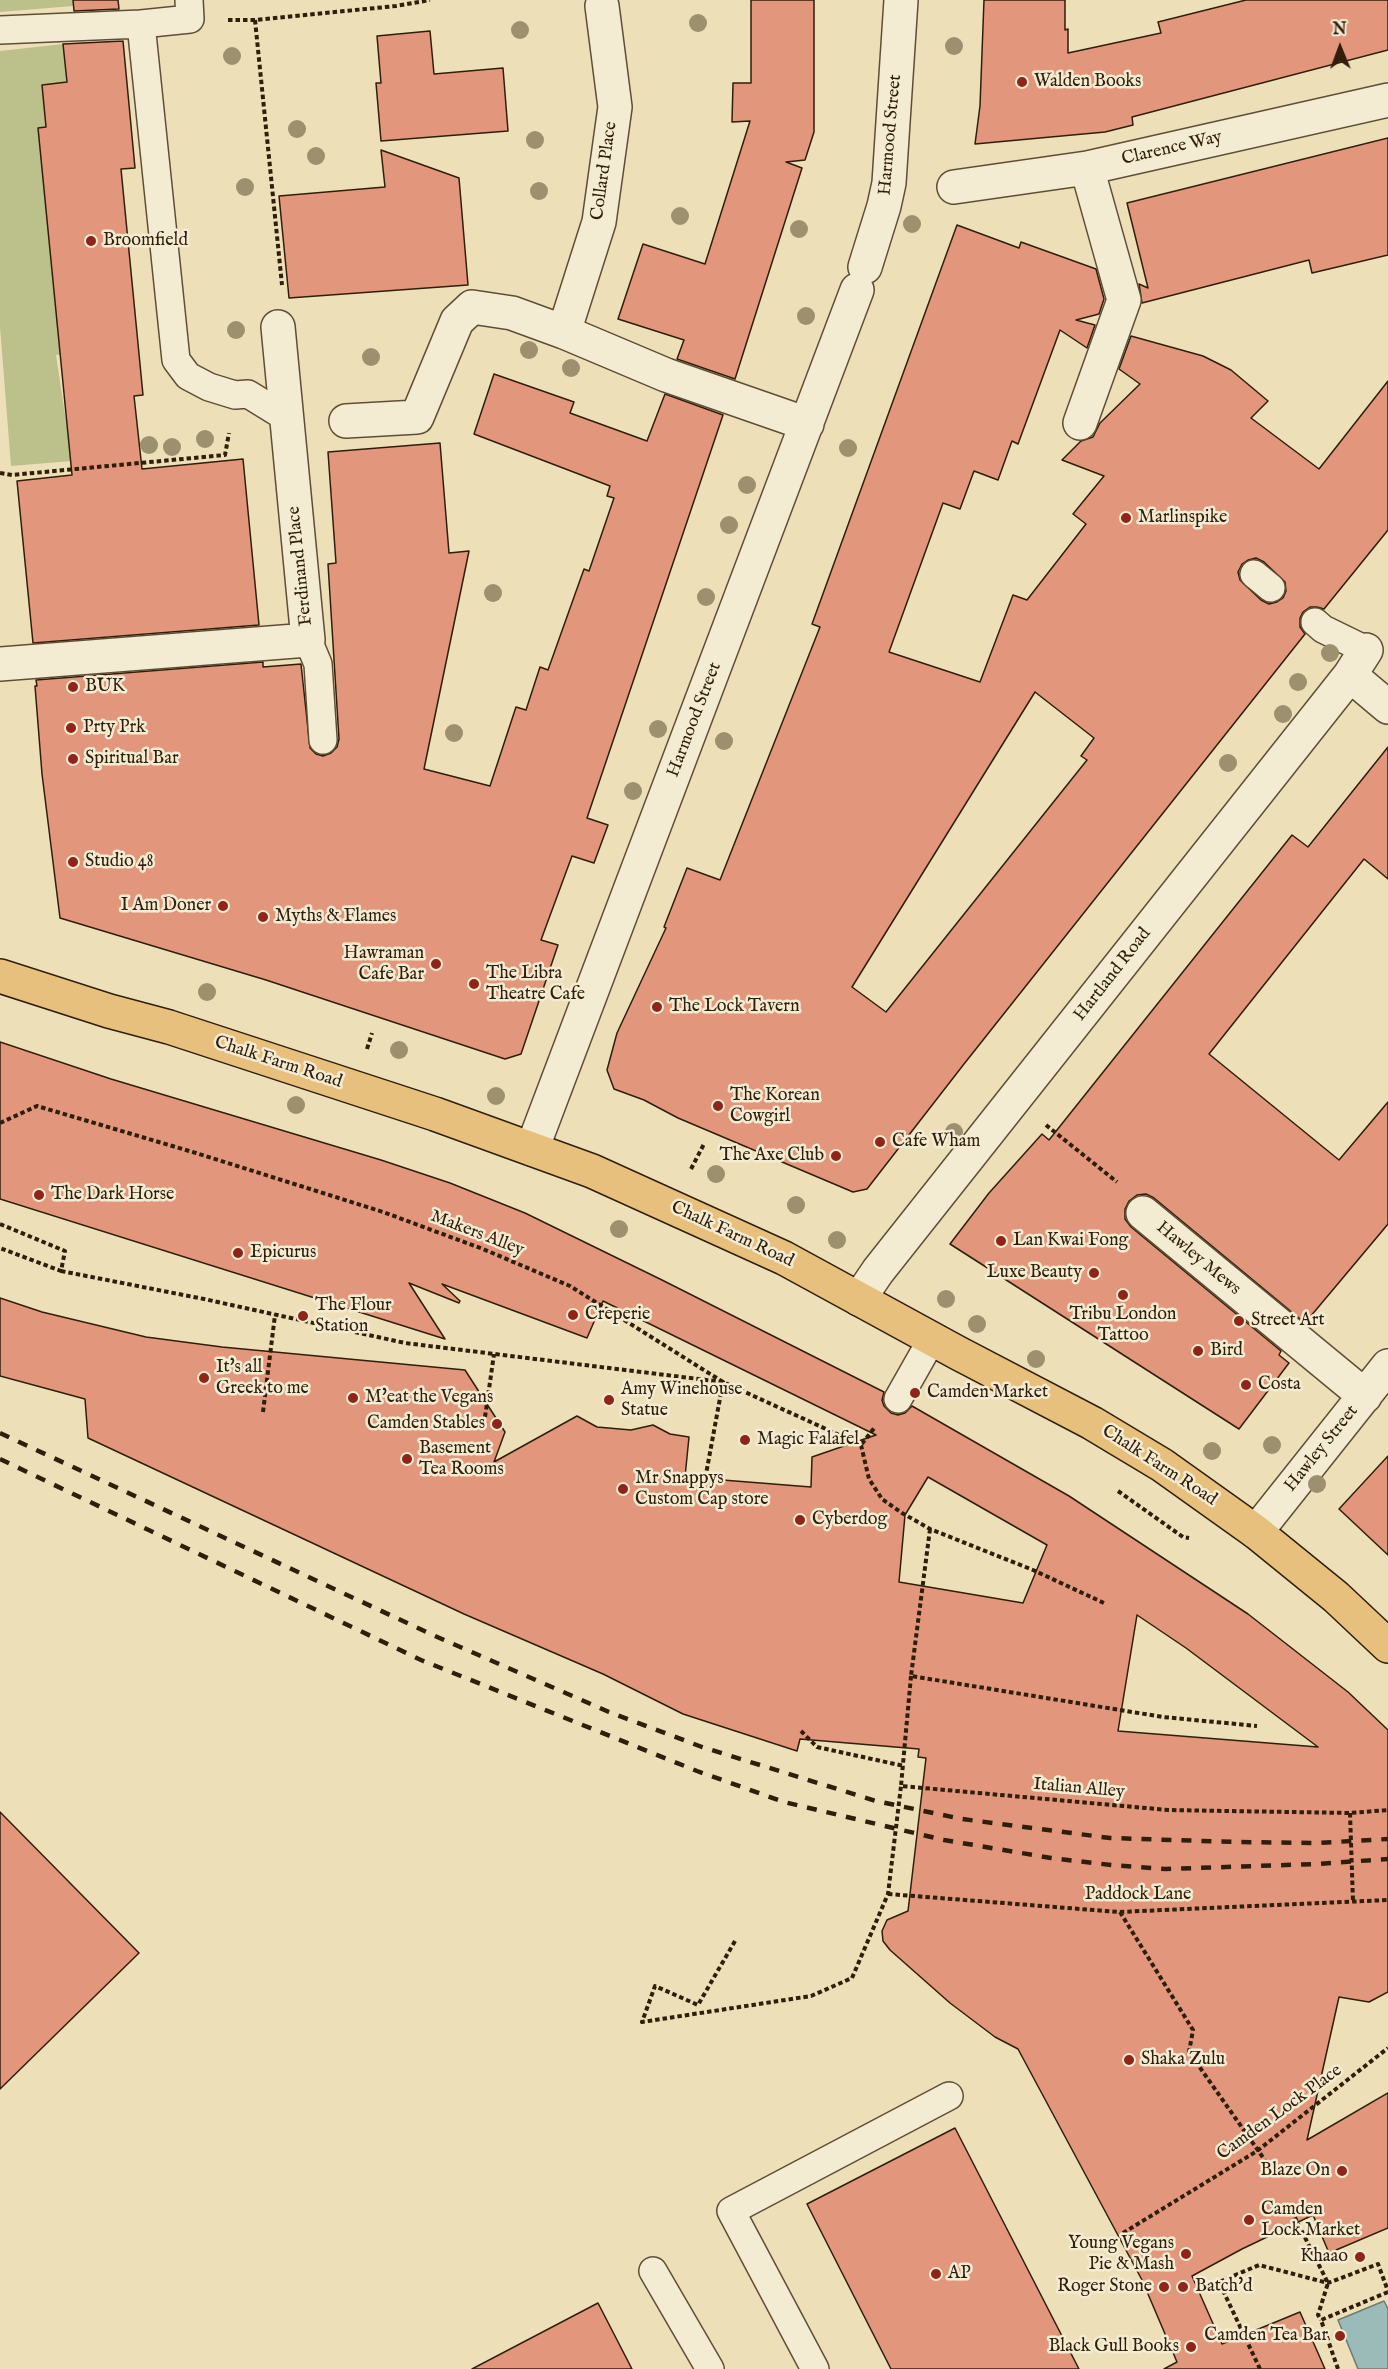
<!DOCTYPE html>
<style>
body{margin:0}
#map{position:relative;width:1388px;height:2369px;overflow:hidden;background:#ede0b9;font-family:"IM FELL English",serif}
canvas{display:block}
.north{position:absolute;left:1310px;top:18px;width:60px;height:60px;-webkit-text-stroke:4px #f3ebd2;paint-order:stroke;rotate:359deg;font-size:16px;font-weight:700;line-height:24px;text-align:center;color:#301e0a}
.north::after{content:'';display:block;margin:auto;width:21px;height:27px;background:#301e0a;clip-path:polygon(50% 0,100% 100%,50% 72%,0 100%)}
</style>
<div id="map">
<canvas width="1388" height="2369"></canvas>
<div class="north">N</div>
</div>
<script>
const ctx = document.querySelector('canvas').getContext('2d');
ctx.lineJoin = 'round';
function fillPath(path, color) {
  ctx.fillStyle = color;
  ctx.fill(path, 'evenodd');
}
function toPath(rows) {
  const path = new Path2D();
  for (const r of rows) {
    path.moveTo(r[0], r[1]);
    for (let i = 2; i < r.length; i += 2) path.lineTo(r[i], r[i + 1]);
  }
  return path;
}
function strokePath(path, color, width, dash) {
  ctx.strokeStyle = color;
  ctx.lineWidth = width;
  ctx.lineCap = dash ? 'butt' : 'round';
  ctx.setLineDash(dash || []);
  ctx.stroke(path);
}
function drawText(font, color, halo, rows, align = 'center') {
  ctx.font = font + ' "IM FELL English",serif';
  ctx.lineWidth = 5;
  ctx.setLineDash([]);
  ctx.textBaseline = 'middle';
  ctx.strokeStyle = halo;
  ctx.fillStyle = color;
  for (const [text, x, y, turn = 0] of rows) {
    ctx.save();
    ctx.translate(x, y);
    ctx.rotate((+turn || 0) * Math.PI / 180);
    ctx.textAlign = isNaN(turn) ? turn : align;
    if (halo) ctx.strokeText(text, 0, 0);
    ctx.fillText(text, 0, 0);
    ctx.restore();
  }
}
fillPath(toPath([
 [0,0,73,0,73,6,0,12],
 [63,44,67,82,42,85,46,127,38,129,45,197,69,354,56,355,72,461,11,466,0,327,0,51]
]), '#bcc18c');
const water = toPath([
 [1384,2301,1388,2309,1388,2369,1358,2369,1338,2320,1384,2301]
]);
fillPath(water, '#9bbbb8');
strokePath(water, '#707c72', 1.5);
const building = toPath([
 [73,0,118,0,119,9,74,11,73,0],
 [751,0,814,0,814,132,805,160,786,162,802,168,735,379,677,359,684,340,618,319,643,244,705,264,750,121,732,122,733,83,751,83,751,0],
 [984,0,1065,0,1065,30,1068,29,1068,53,1161,33,1158,22,1246,0,1388,0,1388,50,1132,117,1133,125,1105,132,975,144,980,106,984,0],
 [430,31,434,74,503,68,508,131,381,141,376,83,381,83,377,36,430,31],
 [123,41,135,168,121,169,143,395,134,396,142,469,243,459,259,625,33,643,17,481,72,475,38,128,46,127,42,85,67,82,63,44,123,41],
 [1388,138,1388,255,1312,273,1309,260,1142,303,1139,284,1148,288,1127,203,1388,138],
 [381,150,459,178,468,285,289,298,279,196,385,187,381,150],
 [957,225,1019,248,1021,242,1096,269,1104,299,1099,314,1076,320,1095,325,1087,348,1060,330,1018,444,1012,441,998,480,974,471,960,509,943,503,889,652,980,682,1013,595,1027,600,1086,524,1073,514,1104,476,1062,460,1081,441,1093,437,1100,423,1140,384,1119,369,1131,336,1203,356,1231,370,1268,401,1251,418,1319,469,1388,381,1388,530,1324,609,1317,607,1310,607,1303,612,1300,618,1300,627,1305,634,964,1064,867,1189,853,1192,678,1118,644,1100,614,1089,607,1070,617,1033,666,928,664,927,687,868,720,880,820,627,812,624,957,225],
 [1256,558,1264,562,1285,582,1286,591,1283,598,1277,602,1269,604,1261,600,1240,580,1238,572,1242,564,1248,560,1256,558],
 [1035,692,1094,738,1081,756,1087,760,886,1012,852,987,1035,692],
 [494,374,574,402,570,413,647,441,665,394,723,415,587,818,608,825,594,863,572,856,541,940,558,945,521,1054,505,1059,266,980,60,918,42,774,35,686,37,686,36,680,263,662,263,667,301,664,310,748,316,754,323,756,331,753,337,747,339,739,328,564,336,563,328,452,440,443,449,553,469,551,424,769,490,786,516,707,526,710,540,667,548,670,584,569,589,571,614,498,607,496,610,486,474,434,494,374],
 [1388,747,1388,879,1364,859,1209,1054,1339,1160,1388,1102,1388,1224,1305,1323,1154,1198,1146,1194,1137,1195,1129,1201,1125,1209,1125,1219,1131,1227,1281,1351,1279,1355,1289,1363,1239,1429,950,1244,989,1193,1042,1134,1049,1140,1292,835,1308,847,1388,747],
 [0,1042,111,1079,381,1160,450,1183,525,1213,662,1280,884,1392,882,1400,884,1406,891,1413,898,1415,905,1413,912,1406,1069,1496,1248,1614,1348,1692,1388,1730,1388,1992,1369,2002,1339,1997,1307,2140,1388,2093,1388,2228,1329,2253,1313,2215,1242,2249,1192,2276,1222,2344,1300,2312,1325,2369,1164,2369,1177,2362,1142,2280,1018,2049,995,2037,950,2003,890,1950,883,1941,882,1931,887,1920,908,1911,926,1758,918,1757,919,1749,800,1739,797,1751,683,1714,603,1674,464,1614,88,1438,85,1399,0,1376,0,1298,42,1312,146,1337,222,1347,465,1370,505,1432,494,1462,577,1416,597,1427,631,1430,653,1425,670,1434,689,1437,685,1477,811,1487,812,1457,876,1435,603,1301,587,1338,442,1284,460,1301,459,1303,409,1283,445,1339,0,1199,0,1042],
 [928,1477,1047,1545,1023,1603,899,1582,905,1515,928,1477],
 [1137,1615,1186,1648,1318,1747,1118,1731,1137,1615],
 [1388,1456,1388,1555,1339,1509,1388,1456],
 [0,1812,139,1953,0,2089,0,1812],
 [955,2128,1079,2369,891,2369,807,2204,955,2128],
 [598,2303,632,2369,472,2369,598,2303]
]);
fillPath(building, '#e2977d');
strokePath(building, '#301e0a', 1.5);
const service = toPath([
 [141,24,176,360,188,376,209,387,235,395,248,394,287,418],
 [0,30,141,24,190,19,189,0],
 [1254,574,1271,588],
 [1315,622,1323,629,1366,650],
 [308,640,318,664,323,740],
 [898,1399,932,1339],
 [653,2271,710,2369],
 [815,2369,731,2211,949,2096]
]);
const minor = toPath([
 [954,187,1087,168,1388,100],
 [865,267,884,206,889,183,901,0],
 [564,332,599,222,615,107,602,6],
 [346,421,417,417,457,321,472,307,512,313,564,332,666,375,807,424],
 [1080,423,1124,300,1087,168],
 [0,664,308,640,278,327],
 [1350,675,1388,707],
 [532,1149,857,290],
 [1143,1213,1365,1396],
 [859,1299,878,1271,1350,675,1366,650],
 [1256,1532,1388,1366]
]);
const primary = toPath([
 [0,976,109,1011,169,1027,435,1114,592,1171,784,1258,958,1353,1092,1423,1162,1465,1256,1532,1336,1597,1388,1646]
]);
strokePath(service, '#5f4e36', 30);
strokePath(minor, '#5f4e36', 36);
strokePath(primary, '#301e0a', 36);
strokePath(toPath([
 [228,20,255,20,396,6,430,0],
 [255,20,282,285],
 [0,473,12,475,225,455,229,433],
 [367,1049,372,1033],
 [0,1123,37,1106,196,1153,383,1212,483,1249,570,1286,723,1382,861,1445,875,1427],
 [1046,1125,1117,1182],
 [691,1169,704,1144],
 [0,1224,65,1251,61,1271,0,1248],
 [61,1271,204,1299,405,1343,723,1382,702,1496],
 [263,1412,275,1315],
 [485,1417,494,1354],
 [861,1445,869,1479,882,1499,902,1513,930,1529,1033,1570,1104,1603],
 [1118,1491,1183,1537,1189,1538],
 [930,1529,911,1676,1163,1717,1257,1726],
 [911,1676,901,1786,1168,1810,1350,1813,1388,1810],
 [801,1731,817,1747,904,1766],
 [1350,1813,1353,1901],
 [888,1894,1119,1912,1388,1900],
 [1120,1912,1193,2030,1189,2052,1269,2166],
 [735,1941,698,2005,655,1986,642,2022,811,1996,852,1978,888,1894,901,1786],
 [1288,2204,1328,2283,1318,2315,1321,2320],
 [1123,2233,1257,2151,1388,2048],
 [1260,2369,1219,2282,1259,2265,1328,2283,1378,2264,1388,2291],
 [1338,2369,1321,2320,1388,2292]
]), '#301e0a', 4, [4.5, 3]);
strokePath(service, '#f3ebd2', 27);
strokePath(minor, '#f3ebd2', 33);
strokePath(primary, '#e6c07c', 33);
strokePath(toPath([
 [0,1433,435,1636,609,1712,702,1747,876,1801,962,1819,1110,1838,1236,1842,1317,1843,1388,1839],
 [0,1459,421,1660,697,1771,784,1802,944,1840,1051,1858,1111,1865,1166,1869,1316,1864,1388,1859]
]), '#301e0a', 4.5, [10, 10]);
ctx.fillStyle = '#9c906e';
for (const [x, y] of [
 [698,23],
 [520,30],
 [954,46],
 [232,56],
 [297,129],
 [535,140],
 [316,156],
 [245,187],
 [539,191],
 [680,216],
 [912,224],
 [799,229],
 [806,316],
 [236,330],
 [529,350],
 [371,357],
 [571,368],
 [205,439],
 [149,445],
 [172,447],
 [848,448],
 [747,485],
 [729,525],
 [493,593],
 [706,597],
 [1330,653],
 [1298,682],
 [1283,714],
 [658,729],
 [454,733],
 [724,741],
 [1228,763],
 [633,791],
 [207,992],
 [399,1050],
 [496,1096],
 [296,1105],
 [954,1132],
 [716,1174],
 [796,1205],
 [619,1229],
 [837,1240],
 [946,1299],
 [977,1324],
 [1036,1359],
 [1272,1445],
 [1212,1451],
 [1317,1484]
]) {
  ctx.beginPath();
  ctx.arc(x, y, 9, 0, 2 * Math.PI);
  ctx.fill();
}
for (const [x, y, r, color] of [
 [1022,82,6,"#8f2418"],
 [91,241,6,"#8f2418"],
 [1126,518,6,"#8f2418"],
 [73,687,6,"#8f2418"],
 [71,728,6,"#8f2418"],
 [73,759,6,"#8f2418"],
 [73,862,6,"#8f2418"],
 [223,906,6,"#8f2418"],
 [263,917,6,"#8f2418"],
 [436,964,6,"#8f2418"],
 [474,984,6,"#8f2418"],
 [657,1007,6,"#8f2418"],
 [718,1106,6,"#8f2418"],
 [880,1142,6,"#8f2418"],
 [836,1156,6,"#8f2418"],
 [39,1195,6,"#8f2418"],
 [1001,1241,6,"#8f2418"],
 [238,1253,6,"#8f2418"],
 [1094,1273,6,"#8f2418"],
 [1123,1295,6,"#8f2418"],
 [573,1315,6,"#8f2418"],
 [303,1316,6,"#8f2418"],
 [1239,1321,6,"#8f2418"],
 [1198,1351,6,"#8f2418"],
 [204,1378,6,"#8f2418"],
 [1246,1385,6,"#8f2418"],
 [915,1393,6,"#8f2418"],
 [353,1398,6,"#8f2418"],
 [609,1400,6,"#8f2418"],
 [497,1424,6,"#8f2418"],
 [745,1440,6,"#8f2418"],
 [407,1459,6,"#8f2418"],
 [623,1489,6,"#8f2418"],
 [800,1520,6,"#8f2418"],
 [1129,2060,6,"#8f2418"],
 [1342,2171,6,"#8f2418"],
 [1249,2220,6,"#8f2418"],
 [1186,2254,6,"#8f2418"],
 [1360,2257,6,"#8f2418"],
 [936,2274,6,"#8f2418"],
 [1164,2287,6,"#8f2418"],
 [1183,2287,6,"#8f2418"],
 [1340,2336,6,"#8f2418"],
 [1191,2347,6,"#8f2418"]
]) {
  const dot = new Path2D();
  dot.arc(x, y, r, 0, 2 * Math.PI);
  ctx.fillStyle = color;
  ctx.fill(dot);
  strokePath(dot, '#f3ebd2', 2);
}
drawText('18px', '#301e0a', '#f3ebd2', [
 ["Walden Books",1034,82],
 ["Broomfield",103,241],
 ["Marlinspike",1138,518],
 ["BUK",85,687],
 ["Prty Prk",83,728],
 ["Spiritual Bar",85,759],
 ["Studio 48",85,862],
 ["I Am Doner",211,906,"right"],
 ["Myths & Flames",275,917],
 ["Hawraman",424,954,"right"],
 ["Cafe Bar",424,975,"right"],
 ["The Libra",486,974],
 ["Theatre Cafe",486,995],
 ["The Lock Tavern",669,1007],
 ["The Korean",730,1096],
 ["Cowgirl",730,1117],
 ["Cafe Wham",892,1142],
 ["The Axe Club",824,1156,"right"],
 ["The Dark Horse",51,1195],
 ["Lan Kwai Fong",1013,1241],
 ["Epicurus",250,1253],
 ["Luxe Beauty",1082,1273,"right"],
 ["The Flour",315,1306],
 ["Station",315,1327],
 ["Creperie",585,1315],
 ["Tribu London",1123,1315,"center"],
 ["Tattoo",1123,1336,"center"],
 ["Street Art",1251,1321],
 ["Bird",1210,1351],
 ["It's all",216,1368],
 ["Greek to me",216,1389],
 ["Costa",1258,1385],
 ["Amy Winehouse",621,1390],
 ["Statue",621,1411],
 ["Camden Market",927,1393],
 ["M'eat the Vegans",365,1398],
 ["Camden Stables",485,1424,"right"],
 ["Magic Falafel",757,1440],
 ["Basement",419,1449],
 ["Tea Rooms",419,1470],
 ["Mr Snappys",635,1479],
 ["Custom Cap store",635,1500],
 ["Cyberdog",812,1520],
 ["Shaka Zulu",1141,2060],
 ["Blaze On",1330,2171,"right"],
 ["Camden",1261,2210],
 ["Lock Market",1261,2231],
 ["Young Vegans",1174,2244,"right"],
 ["Pie & Mash",1174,2265,"right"],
 ["Khaao",1348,2257,"right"],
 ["AP",948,2274],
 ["Roger Stone",1152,2287,"right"],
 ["Batch'd",1195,2287],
 ["Camden Tea Bar",1328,2336,"right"],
 ["Black Gull Books",1179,2347,"right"]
], 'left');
drawText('18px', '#301e0a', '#f3ebd2', [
 ["Harmood Street",891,135,-85],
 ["Clarence Way",1172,149,-13],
 ["Collard Place",605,171,-82],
 ["Ferdinand Place",301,566,-96],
 ["Harmood Street",695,720,-69],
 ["Hartland Road",1113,975,-52],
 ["Chalk Farm Road",278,1063,18],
 ["Makers Alley",477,1234,21],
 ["Chalk Farm Road",732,1235,25],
 ["Hawley Mews",1198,1259,40],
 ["Hawley Street",1322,1449,-51],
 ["Chalk Farm Road",1159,1466,33],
 ["Italian Alley",1079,1789,5],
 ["Paddock Lane",1138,1895],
 ["Camden Lock Place",1280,2113,-36]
]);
</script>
